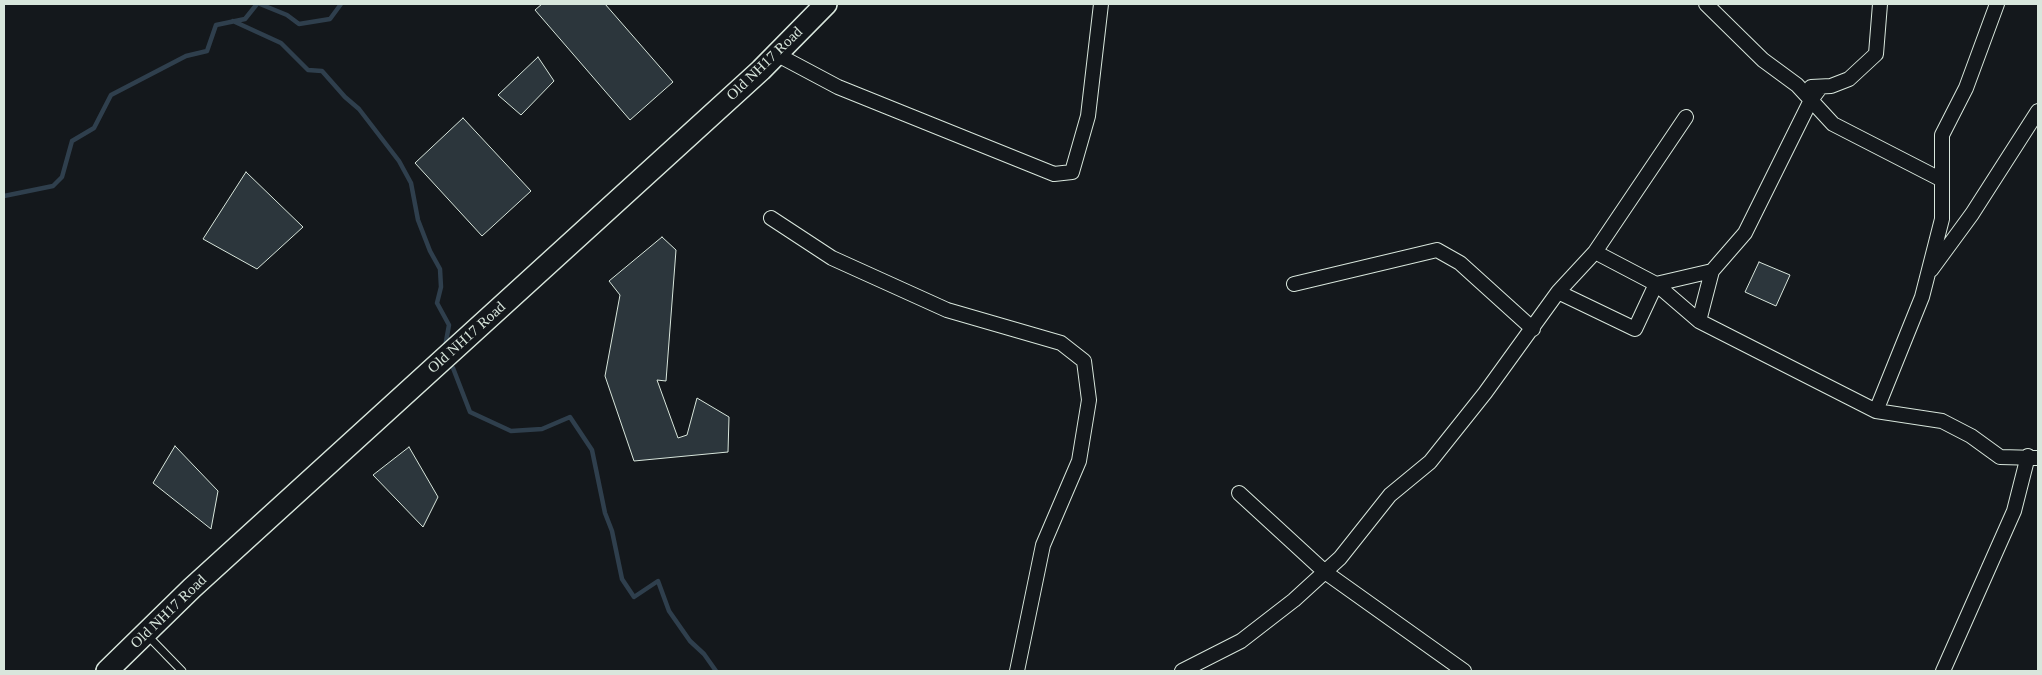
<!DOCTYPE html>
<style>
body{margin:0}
#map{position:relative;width:2042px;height:675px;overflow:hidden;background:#14181c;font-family:"Times New Roman",serif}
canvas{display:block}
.frame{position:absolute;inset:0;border:5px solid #d8e6dc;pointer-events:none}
</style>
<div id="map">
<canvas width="2042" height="675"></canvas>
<div class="frame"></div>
</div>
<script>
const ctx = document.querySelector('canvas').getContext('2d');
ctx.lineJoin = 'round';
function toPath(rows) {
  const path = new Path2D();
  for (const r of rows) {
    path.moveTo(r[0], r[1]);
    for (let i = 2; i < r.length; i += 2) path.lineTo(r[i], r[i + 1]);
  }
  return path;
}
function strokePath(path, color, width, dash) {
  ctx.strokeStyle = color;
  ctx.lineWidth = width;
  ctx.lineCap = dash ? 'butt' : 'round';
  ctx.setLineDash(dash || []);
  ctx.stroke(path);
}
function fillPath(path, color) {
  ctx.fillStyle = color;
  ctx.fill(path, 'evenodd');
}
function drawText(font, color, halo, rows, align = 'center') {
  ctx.font = font + ' "Times New Roman",serif';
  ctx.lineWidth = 4;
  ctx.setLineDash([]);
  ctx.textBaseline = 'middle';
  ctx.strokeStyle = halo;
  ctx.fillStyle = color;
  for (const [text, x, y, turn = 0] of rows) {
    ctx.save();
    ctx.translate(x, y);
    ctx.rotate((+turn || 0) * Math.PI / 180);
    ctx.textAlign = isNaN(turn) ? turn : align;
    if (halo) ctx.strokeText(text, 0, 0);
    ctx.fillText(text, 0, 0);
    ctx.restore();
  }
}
strokePath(toPath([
 [260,4,287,15,299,24,330,19,341,4],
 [233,21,281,43,308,70,322,71,345,97,359,109,399,161,411,183,418,220,430,251,440,269,441,287,437,303,449,325,445,347],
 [4,196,53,186,62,177,72,141,94,128,111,95,186,56,207,51,216,25,245,19,257,4],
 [453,368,470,412,511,431,542,429,570,417,592,450,605,513,612,531,622,579,634,597,658,581,669,611,690,641,704,654,716,671]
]), '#2f3f4d', 4.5);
const building = toPath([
 [542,4,605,4,673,82,630,120,535,10,542,4],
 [538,57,554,81,521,115,498,95,538,57],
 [463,118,531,191,482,236,415,163,463,118],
 [246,172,303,227,257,269,203,239,246,172],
 [662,237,676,250,666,381,657,380,678,438,687,435,697,398,729,417,728,452,634,461,605,376,620,295,609,281,662,237],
 [1759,262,1790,275,1776,306,1745,292,1759,262],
 [175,446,218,491,211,529,153,483,175,446],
 [409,447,438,497,423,527,373,475,409,447]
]);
fillPath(building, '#2c363c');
strokePath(building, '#d8e6dc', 1);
const lane = toPath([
 [148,636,182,671]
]);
const street = toPath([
 [1706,4,1763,60,1797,85,1833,124,1942,180],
 [776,54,838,87,1054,174,1072,172,1088,116,1101,4],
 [1811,87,1831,86,1849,79,1876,54,1880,4],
 [771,218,832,258,947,310,1061,343,1084,361,1089,400,1079,461,1043,545,1017,671],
 [1595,252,1686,117],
 [1931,270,1972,214,2038,111],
 [1294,284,1437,250,1460,263,1533,329],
 [1558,292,1595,252,1656,284,1712,271],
 [1699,321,1712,271,1745,233,1811,100,1820,88],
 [1876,411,1942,421,1971,436,2000,457,2038,458],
 [1239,493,1325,572,1464,671],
 [1182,671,1241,641,1294,600,1340,558,1390,495,1430,462,1485,393,1558,292,1635,329,1656,284,1699,321,1876,411,1922,297,1942,219,1942,135,1966,88,1997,4],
 [1943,671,2014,511,2028,456]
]);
const primary = toPath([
 [107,671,192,588,761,70,826,4]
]);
strokePath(lane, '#d8e6dc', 9);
strokePath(street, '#d8e6dc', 16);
strokePath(primary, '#d8e6dc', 24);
strokePath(lane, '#14181c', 7);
strokePath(street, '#14181c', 14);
strokePath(primary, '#14181c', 21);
drawText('15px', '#d8e6dc', '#14181c', [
 ["Old NH17 Road",765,64,-44],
 ["Old NH17 Road",467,338,-42],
 ["Old NH17 Road",169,612,-44]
]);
</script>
